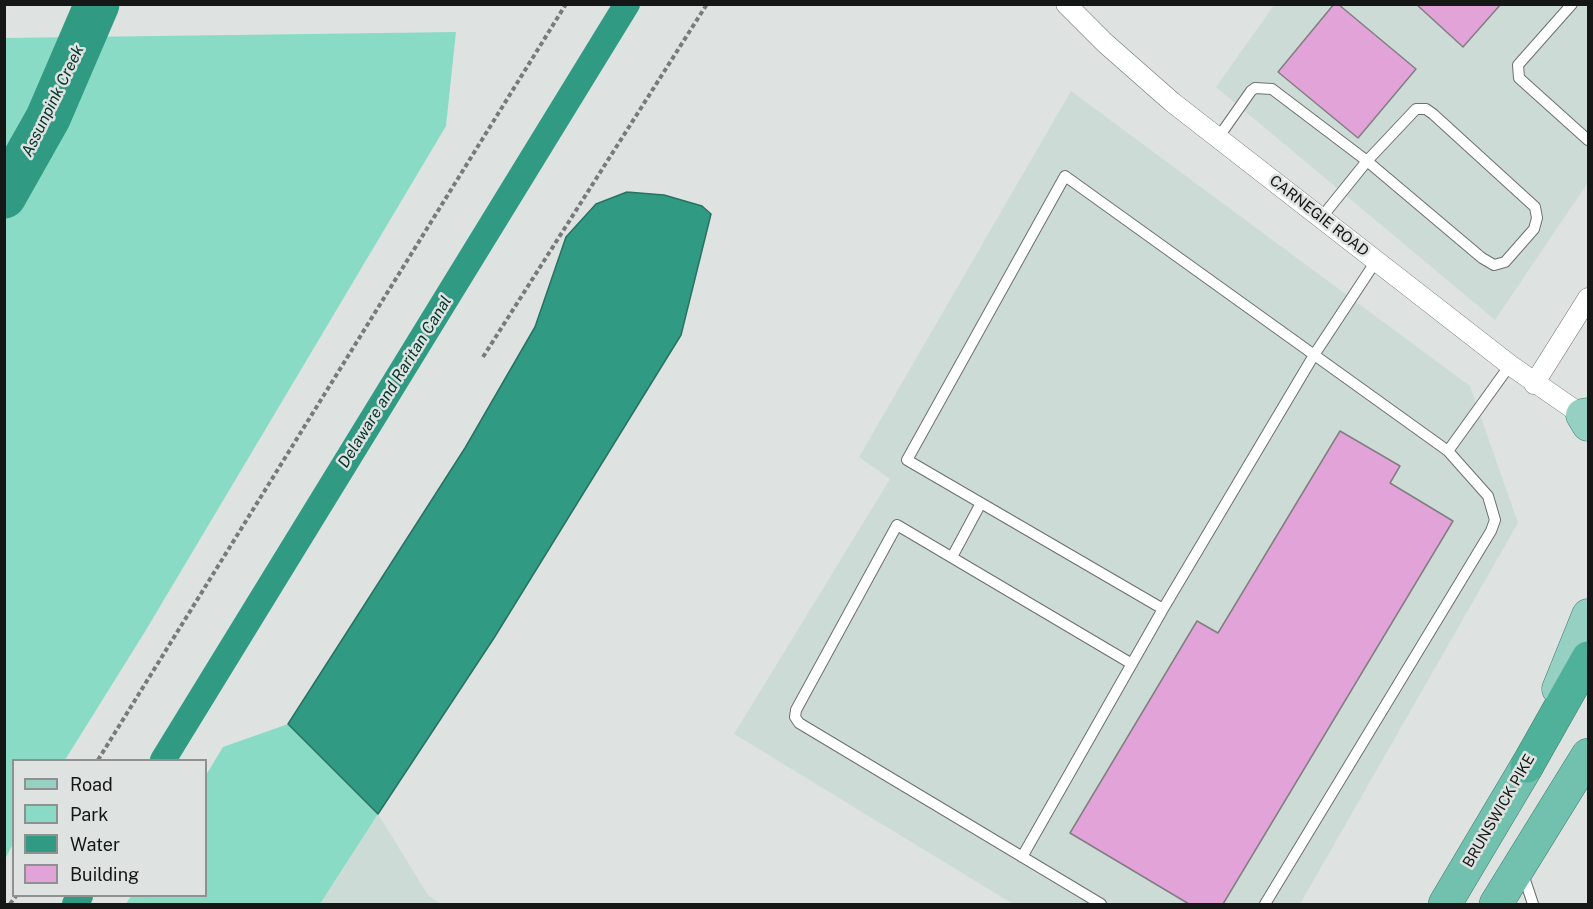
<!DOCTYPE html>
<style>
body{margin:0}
#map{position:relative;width:1593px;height:909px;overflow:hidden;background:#dee3e2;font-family:"Public Sans",sans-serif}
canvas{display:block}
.frame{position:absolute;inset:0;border:6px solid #151616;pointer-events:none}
.legend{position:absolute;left:12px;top:759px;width:195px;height:138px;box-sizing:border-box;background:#dee3e2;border:2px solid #8e9190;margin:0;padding:8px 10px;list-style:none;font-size:18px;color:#151616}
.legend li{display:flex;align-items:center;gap:12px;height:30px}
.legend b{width:30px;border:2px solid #8e9190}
</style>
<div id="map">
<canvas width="1593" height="909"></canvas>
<div class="frame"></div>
<ul class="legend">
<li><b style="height:8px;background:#95d0c2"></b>Road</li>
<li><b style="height:16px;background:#89dbc5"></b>Park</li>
<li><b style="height:16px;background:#309a83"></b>Water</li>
<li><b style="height:16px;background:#e2a3d8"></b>Building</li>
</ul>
</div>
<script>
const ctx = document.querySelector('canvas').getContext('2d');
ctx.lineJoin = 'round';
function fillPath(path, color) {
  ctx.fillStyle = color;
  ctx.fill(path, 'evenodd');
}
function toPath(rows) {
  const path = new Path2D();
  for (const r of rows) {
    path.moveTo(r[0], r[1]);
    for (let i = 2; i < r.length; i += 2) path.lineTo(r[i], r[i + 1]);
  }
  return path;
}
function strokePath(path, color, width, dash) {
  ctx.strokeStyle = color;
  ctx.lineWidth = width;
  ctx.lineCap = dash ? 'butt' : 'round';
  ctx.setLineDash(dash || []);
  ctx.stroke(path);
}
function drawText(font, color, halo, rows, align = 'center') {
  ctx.font = font + ' "Public Sans",sans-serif';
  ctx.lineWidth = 5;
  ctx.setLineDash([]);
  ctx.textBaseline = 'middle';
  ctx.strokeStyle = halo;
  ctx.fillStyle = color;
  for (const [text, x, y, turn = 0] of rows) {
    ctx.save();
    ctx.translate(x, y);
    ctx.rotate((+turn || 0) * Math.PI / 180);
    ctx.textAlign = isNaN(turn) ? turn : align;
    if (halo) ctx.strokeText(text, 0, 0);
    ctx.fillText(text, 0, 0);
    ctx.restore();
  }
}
fillPath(toPath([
 [1274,5,1588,5,1588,185,1587,184,1495,320,1216,87],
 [1071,91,1470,386,1518,523,1300,904,1013,904,734,734,890,479,859,457],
 [378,814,428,895,441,904,320,904]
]), '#cddbd6');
fillPath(toPath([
 [456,32,446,126,146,630,65,760,14,760,13,844,5,859,5,38],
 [288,724,378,814,320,904,126,904,131,896,206,896,206,775,223,747]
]), '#89dbc5');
const water = toPath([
 [627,192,664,195,702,206,711,214,681,335,494,638,378,814,288,724,465,448,535,327,566,237,596,204,627,192]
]);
fillPath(water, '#309a83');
strokePath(water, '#287262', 1.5);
strokePath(toPath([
 [163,760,627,4],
 [75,904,80,896]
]), '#309a83', 26);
strokePath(toPath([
 [4,196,48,118,97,4]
]), '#309a83', 45);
const building = toPath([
 [1334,4,1338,4,1416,69,1358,138,1278,72,1334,4],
 [1416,4,1501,4,1463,47,1416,4],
 [1340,431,1400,466,1390,483,1453,521,1223,904,1189,904,1070,833,1197,621,1218,633,1340,431]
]);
fillPath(building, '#e2a3d8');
strokePath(building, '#827e81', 1.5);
const service = toPath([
 [1572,4,1518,65,1519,78,1588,140],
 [1218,138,1251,91,1255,88,1272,89,1367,161,1482,258,1494,265,1505,262,1534,229,1537,218,1535,207,1433,114,1426,109,1416,109,1367,161,1321,218],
 [952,557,981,503],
 [1163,609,1314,355,1376,261],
 [1022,857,1163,609,907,460,1065,176,1448,451],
 [1523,874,1533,904],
 [1101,904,799,723,795,717,796,710,897,525,1132,664],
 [1265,904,1491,531,1495,520,1488,496,1448,451,1510,365]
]);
const minor = toPath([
 [1066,4,1105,43,1172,102,1510,365,1582,415],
 [1534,384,1588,298]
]);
const primary = toPath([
 [1588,414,1582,415,1588,425],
 [1558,689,1588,615]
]);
const trunk = toPath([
 [1445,904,1527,766],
 [1496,904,1588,755]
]);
const motorway = toPath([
 [1527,766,1588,658]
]);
strokePath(service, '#6b706e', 12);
strokePath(minor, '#6b706e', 21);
strokePath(primary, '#3b7b6b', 33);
strokePath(trunk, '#3b7b6b', 34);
strokePath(motorway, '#3b7b6b', 34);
strokePath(toPath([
 [483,357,707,4],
 [98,760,566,4],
 [10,904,16,896]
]), '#787b7b', 4, [4.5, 3]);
strokePath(service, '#fff', 10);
strokePath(minor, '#fff', 20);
strokePath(primary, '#95d0c2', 32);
strokePath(trunk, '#72c0ae', 33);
strokePath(motorway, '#4fb199', 33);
drawText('15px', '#151616', '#dee3e2', [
 ["CARNEGIE ROAD",1319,216,38],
 ["BRUNSWICK PIKE",1499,811,-60]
]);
drawText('italic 16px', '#023329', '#dee3e2', [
 ["Assunpink Creek",53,101,-64],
 ["Delaware and Raritan Canal",395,382,-58]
]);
</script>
